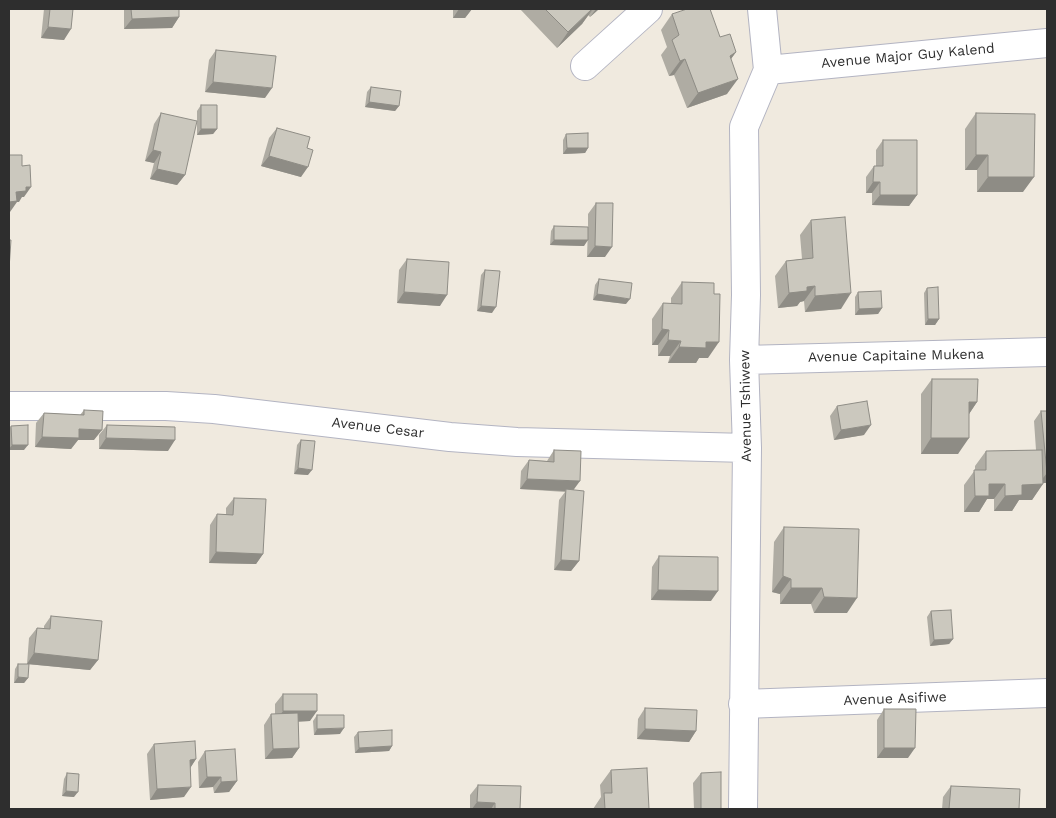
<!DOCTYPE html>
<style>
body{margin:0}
#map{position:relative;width:1056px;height:818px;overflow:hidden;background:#f0eadf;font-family:"Work Sans",sans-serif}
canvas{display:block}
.frame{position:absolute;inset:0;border:10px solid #2e2e2e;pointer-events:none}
</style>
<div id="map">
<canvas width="1056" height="818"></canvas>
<div class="frame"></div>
</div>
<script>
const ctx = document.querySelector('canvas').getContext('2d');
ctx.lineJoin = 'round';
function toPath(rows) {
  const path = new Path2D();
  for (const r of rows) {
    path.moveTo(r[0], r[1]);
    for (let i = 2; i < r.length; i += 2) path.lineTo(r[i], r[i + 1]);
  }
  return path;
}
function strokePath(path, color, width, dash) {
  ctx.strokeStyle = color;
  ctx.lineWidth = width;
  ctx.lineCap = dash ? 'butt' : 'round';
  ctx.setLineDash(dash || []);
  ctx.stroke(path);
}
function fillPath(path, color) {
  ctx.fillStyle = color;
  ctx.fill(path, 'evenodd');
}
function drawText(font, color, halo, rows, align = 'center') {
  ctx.font = font + ' "Work Sans",sans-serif';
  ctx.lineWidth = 4;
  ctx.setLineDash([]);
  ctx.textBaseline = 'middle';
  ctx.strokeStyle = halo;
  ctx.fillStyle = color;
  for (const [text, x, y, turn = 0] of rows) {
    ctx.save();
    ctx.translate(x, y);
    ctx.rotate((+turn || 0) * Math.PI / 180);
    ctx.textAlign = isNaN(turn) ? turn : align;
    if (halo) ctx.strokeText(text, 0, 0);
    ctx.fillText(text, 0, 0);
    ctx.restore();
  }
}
const minor = toPath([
 [585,66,648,9],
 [768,70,1047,43],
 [744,360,1047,352],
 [9,406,166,406,214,409,450,437,517,442,747,448],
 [743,704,1047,693],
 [743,809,747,448,744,360,746,295,744,127,768,70,762,9]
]);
strokePath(minor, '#b3b4c2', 30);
strokePath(minor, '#fff', 28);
fillPath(toPath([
 [44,9,73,9,64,40,41,38],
 [124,9,179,9,179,17,172,28,124,29],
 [453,9,472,9,465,18,453,18],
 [520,9,599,9,590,17,588,15,582,24,557,48],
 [672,14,720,37,736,52,731,59,727,94,687,108,674,75,669,76,661,55,667,47,661,30],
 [216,50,265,98,205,92,209,60],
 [371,87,399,106,395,111,365,107,367,92],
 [201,105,217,129,213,134,197,135,197,111],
 [161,113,185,175,177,185,150,179,154,163,145,161,154,124],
 [976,113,1023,192,977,192,977,170,965,170,965,129],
 [277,128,307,148,301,177,261,166,269,138],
 [566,134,588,148,585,153,563,154,563,140],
 [883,140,917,195,909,206,872,205,872,193,866,193,866,177,874,166,876,166,876,150],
 [596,203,605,257,587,257,588,227,584,246,550,245,551,231,554,226,588,227,588,214],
 [811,220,841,309,805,312,804,301,800,302,797,306,778,308,775,276,786,261,802,259,800,235],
 [407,259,440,306,397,303,399,270],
 [485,270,492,313,477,311,481,275],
 [599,279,626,304,593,300,595,285],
 [682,282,708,358,699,358,696,363,668,363,670,356,658,356,658,345,652,345,652,319,663,303,671,304,671,298],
 [927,288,939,319,935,325,925,325,924,293],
 [858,292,882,308,878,314,855,315,855,297],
 [932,379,977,402,969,414,958,454,921,454,921,394],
 [837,406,864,435,834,440,830,416],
 [84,410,94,440,78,440,71,449,35,447,36,423,44,413,80,415],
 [1041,411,1047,411,1047,483,1043,483,1032,500,1019,500,1012,511,994,511,994,499,987,499,979,512,964,512,964,485,975,470,975,466,986,451,1036,450,1034,421],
 [107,425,168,451,99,449,99,435],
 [11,426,24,450,9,450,9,429],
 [301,440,308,475,294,474,297,445],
 [554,450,574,490,579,561,571,571,554,570,559,500,565,492,520,489,521,471,529,460,547,461],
 [234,498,263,554,256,564,209,563,210,525,217,514,226,514,226,508],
 [784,527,847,613,814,613,811,604,780,604,780,594,772,592,774,542],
 [659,556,711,601,651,600,652,567],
 [931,611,953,639,949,644,930,646,927,617],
 [51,616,98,660,90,670,27,664,29,638,37,628,44,629,44,626],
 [18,664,28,678,24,683,14,683,15,669],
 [283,694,310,721,298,722,299,748,292,758,265,759,264,725,271,714,275,714,275,704],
 [645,708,696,731,689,742,637,739,638,719],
 [884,709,908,758,877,758,877,720],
 [317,715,340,734,314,735,313,721],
 [358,732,392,746,389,751,355,753,354,737],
 [154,744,196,759,190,768,184,797,150,800,147,754],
 [205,751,237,781,229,792,214,793,213,787,199,788,198,762],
 [611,770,649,809,593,809,601,797,600,785],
 [67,773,74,797,62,796,64,779],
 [701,773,721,809,694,809,693,783],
 [478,785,520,809,470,809,470,795],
 [951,786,1019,809,942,809,943,797]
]), '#afaca3');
fillPath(toPath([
 [459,9,472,9,465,18,453,18],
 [593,9,582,24,557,48,568,32],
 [596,9,599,9,590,17],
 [179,17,172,28,124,29,132,19],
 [48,27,71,29,64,40,41,38],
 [736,52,725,67,730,56],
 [685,59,674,75,669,76,680,61],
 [738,79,727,94,687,108,698,93],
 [213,82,272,88,265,98,205,92],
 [369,102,399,106,395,111,365,107],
 [201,129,217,129,213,134,197,135],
 [567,148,588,148,585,153,563,154],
 [153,150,161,152,154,163,145,161],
 [976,155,988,155,977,170,965,170],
 [269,156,308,167,301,177,261,166],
 [157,169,185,175,177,185,150,179],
 [988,177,1034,177,1023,192,977,192],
 [873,182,880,182,872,193,866,193],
 [26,187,31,187,24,197,22,197,19,202,17,202,10,212,9,212,9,202,16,192],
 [880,195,917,195,909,206,872,205],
 [554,240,588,240,584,246,550,245],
 [595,246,612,247,605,257,587,257],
 [815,286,804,301,800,302,797,306,778,308,789,293,807,287],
 [404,292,447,295,440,306,397,303],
 [851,293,841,309,805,312,815,296],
 [597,294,630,299,626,304,593,300],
 [481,306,496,307,492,313,477,311],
 [882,308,878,314,855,315,859,309],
 [928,319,939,319,935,325,925,325],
 [662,329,669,330,658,345,652,345],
 [668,340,681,341,670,356,658,356],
 [706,342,719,342,708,358,699,358,696,363,668,363,679,347],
 [969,402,977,402,967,417],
 [871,425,864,435,834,440,841,430],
 [79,429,102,430,94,440,78,440,71,449,35,447,42,437],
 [106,438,175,440,168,451,99,449],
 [931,438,969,438,958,454,921,454],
 [12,445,28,445,24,450,9,450,9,449],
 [298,468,312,470,308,475,294,474],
 [1047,472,1047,483,1039,483,1047,473],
 [527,479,580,481,572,492,566,489,565,491,520,489],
 [989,484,1005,484,994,499,987,499,979,512,964,512,975,496],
 [1043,484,1032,500,1019,500,1012,511,994,511,1005,496,1022,485],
 [216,552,263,554,256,564,209,563],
 [561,560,579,561,571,571,554,570],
 [783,576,791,579,780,594,772,592],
 [791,588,822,588,811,604,780,604],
 [658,590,718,591,711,601,651,600],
 [824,597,857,598,847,613,814,613],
 [953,639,949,644,930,646,934,640],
 [34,653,98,660,90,670,27,664],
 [18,677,28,678,24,683,14,683],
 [283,711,317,711,310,721,275,722],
 [344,728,340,734,314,735,317,729],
 [645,729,696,731,689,742,637,739],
 [392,746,389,751,355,753,359,748],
 [299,748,292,758,265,759,273,749],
 [884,748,915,748,908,758,877,758],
 [196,759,189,770,190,760],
 [207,777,221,777,213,787,199,788],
 [237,781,229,792,214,793,221,782],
 [191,787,184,797,150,800,157,789],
 [66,791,78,792,74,797,62,796],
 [477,802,495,803,491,809,472,809]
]), '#8e8c85');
const building = toPath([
 [50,9,73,9,71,29,48,27,50,9],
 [131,9,179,9,179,17,132,19,131,9],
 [545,9,592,9,568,32,545,9],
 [687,9,710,9,720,37,730,34,736,52,730,56,738,79,698,93,685,59,680,61,672,40,679,35,672,14,687,9],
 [216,50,276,56,272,88,213,82,216,50],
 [371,87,401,91,399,106,369,102,371,87],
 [201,105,217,105,217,129,201,129,201,105],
 [161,113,197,121,185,175,157,169,161,152,153,150,161,113],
 [976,113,1035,114,1034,177,988,177,988,155,976,155,976,113],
 [277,128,310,137,307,148,313,150,308,167,269,156,277,128],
 [588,133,588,148,567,148,566,134,588,133],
 [883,140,917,140,917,195,880,195,880,182,873,182,874,166,883,166,883,140],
 [9,155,22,155,22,166,30,165,31,187,26,187,26,191,16,192,17,201,9,202,9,155],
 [596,203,613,203,612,247,595,246,596,203],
 [845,217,851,293,815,296,815,286,807,287,807,291,789,293,786,261,813,258,811,220,845,217],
 [554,226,588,227,588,240,554,240,554,226],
 [9,240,11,240,9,269,9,240],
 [407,259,449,262,447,295,404,292,407,259],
 [485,270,500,271,496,307,481,306,485,270],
 [599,279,632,283,630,299,597,294,599,279],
 [682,282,714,283,714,294,720,294,719,342,706,342,706,348,679,347,681,341,668,340,669,330,662,329,663,303,682,304,682,282],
 [938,287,939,319,928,319,927,288,938,287],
 [881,291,882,308,859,309,858,292,881,291],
 [932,379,978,379,977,402,969,402,969,438,931,438,932,379],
 [867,401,871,425,841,430,837,406,867,401],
 [84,410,103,411,102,430,79,429,79,438,42,437,44,413,84,415,84,410],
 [1041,411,1047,411,1047,473,1041,411],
 [28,425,28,445,12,445,11,426,28,425],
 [107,425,175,427,175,440,106,438,107,425],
 [301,440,315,441,312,470,298,468,301,440],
 [554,450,581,451,580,481,527,479,529,460,554,462,554,450],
 [1042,450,1043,484,1022,485,1022,495,1005,496,1005,484,989,484,989,496,975,496,974,470,986,470,986,451,1042,450],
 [566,489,584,491,579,561,561,560,566,489],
 [234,498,266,499,263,554,216,552,217,514,233,515,234,498],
 [784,527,859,529,857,598,824,597,822,588,791,588,791,579,783,576,784,527],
 [659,556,718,557,718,591,658,590,659,556],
 [951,610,953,639,934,640,931,611,951,610],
 [51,616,102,621,98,660,34,653,37,628,50,629,51,616],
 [18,664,29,664,28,678,18,677,18,664],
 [283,694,317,694,317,711,283,711,283,694],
 [645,708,697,710,696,731,645,729,645,708],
 [884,709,916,709,915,748,884,748,884,709],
 [298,713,299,748,273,749,271,714,298,713],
 [317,715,344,715,344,728,317,729,317,715],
 [392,730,392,746,359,748,358,732,392,730],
 [195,741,196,759,190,760,191,787,157,789,154,744,195,741],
 [235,749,237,781,221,782,221,777,207,777,205,751,235,749],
 [647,768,649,809,605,809,604,793,612,793,611,770,647,768],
 [721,772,721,809,701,809,701,773,721,772],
 [67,773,79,774,78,792,66,791,67,773],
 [478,785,521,786,520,809,495,809,495,803,477,802,478,785],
 [951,786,1020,789,1019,809,949,809,951,786]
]);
fillPath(building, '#cbc8be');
strokePath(building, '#8e8c85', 1);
drawText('14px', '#2e2e2e', '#fff', [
 ["Avenue Major Guy Kalend",908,56,-5],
 ["Avenue Capitaine Mukena",896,356,-1],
 ["Avenue Tshiwew",746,406,-91],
 ["Avenue Cesar",378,428,7],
 ["Avenue Asifiwe",895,699,-2]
]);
</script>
